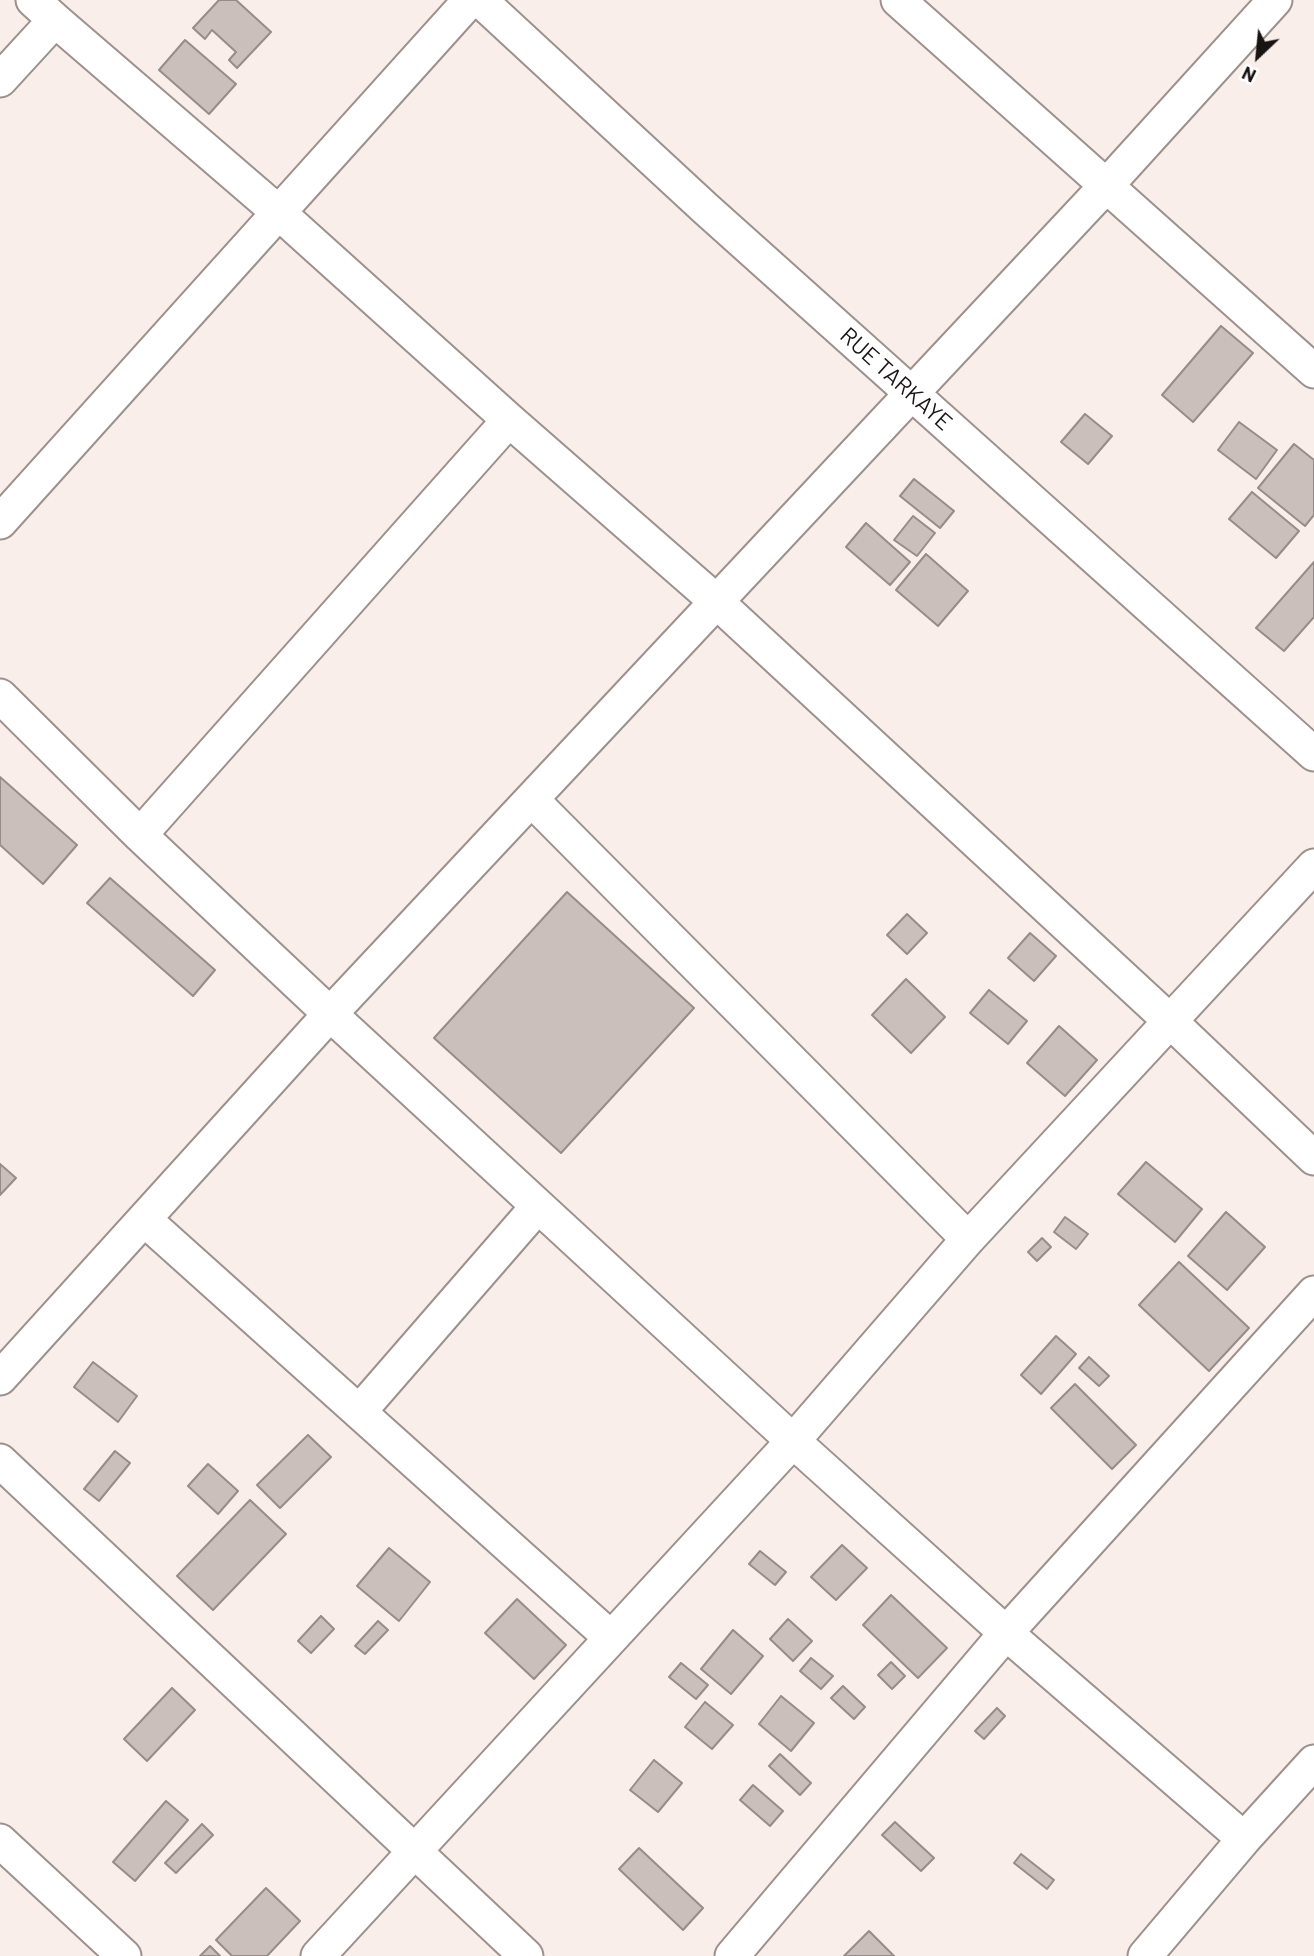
<!DOCTYPE html>
<style>
body{margin:0}
#map{position:relative;width:1314px;height:1956px;overflow:hidden;background:#faeeeb;font-family:Barlow,sans-serif}
canvas{display:block}
.north{position:absolute;left:1223px;top:21px;width:70px;height:70px;-webkit-text-stroke:5px #fff;paint-order:stroke;rotate:206deg;font-size:19px;font-weight:700;line-height:28px;text-align:center;color:#181413}
.north::after{content:'';display:block;margin:auto;width:24px;height:32px;background:#181413;clip-path:polygon(50% 0,100% 100%,50% 72%,0 100%)}
</style>
<div id="map">
<canvas width="1314" height="1956"></canvas>
<div class="north">N</div>
</div>
<script>
const ctx = document.querySelector('canvas').getContext('2d');
ctx.lineJoin = 'round';
function fillPath(path, color) {
  ctx.fillStyle = color;
  ctx.fill(path, 'evenodd');
}
function toPath(rows) {
  const path = new Path2D();
  for (const r of rows) {
    path.moveTo(r[0], r[1]);
    for (let i = 2; i < r.length; i += 2) path.lineTo(r[i], r[i + 1]);
  }
  return path;
}
function strokePath(path, color, width, dash) {
  ctx.strokeStyle = color;
  ctx.lineWidth = width;
  ctx.lineCap = dash ? 'butt' : 'round';
  ctx.setLineDash(dash || []);
  ctx.stroke(path);
}
function drawText(font, color, halo, rows, align = 'center') {
  ctx.font = font + ' Barlow,sans-serif';
  ctx.lineWidth = 7;
  ctx.setLineDash([]);
  ctx.textBaseline = 'middle';
  ctx.strokeStyle = halo;
  ctx.fillStyle = color;
  for (const [text, x, y, turn = 0] of rows) {
    ctx.save();
    ctx.translate(x, y);
    ctx.rotate((+turn || 0) * Math.PI / 180);
    ctx.textAlign = isNaN(turn) ? turn : align;
    if (halo) ctx.strokeText(text, 0, 0);
    ctx.fillText(text, 0, 0);
    ctx.restore();
  }
}
const building = toPath([
 [219,0,236,0,271,32,237,68,229,60,236,52,212,30,205,39,193,28,219,0],
 [185,40,236,84,209,114,159,70,185,40],
 [1221,326,1253,353,1193,422,1162,395,1221,326],
 [1085,414,1112,436,1088,464,1061,442,1085,414],
 [1239,422,1277,450,1256,479,1218,450,1239,422],
 [1294,444,1314,460,1314,515,1305,526,1258,488,1294,444],
 [914,479,954,511,940,528,900,496,914,479],
 [1252,492,1299,531,1276,558,1229,519,1252,492],
 [913,516,935,533,917,556,894,540,913,516],
 [866,523,910,562,890,585,846,547,866,523],
 [926,554,968,591,938,626,896,590,926,554],
 [1314,562,1314,617,1284,651,1256,628,1314,562],
 [0,777,77,845,43,884,0,845,0,777],
 [110,878,215,970,193,996,87,903,110,878],
 [567,892,694,1008,561,1153,434,1038,567,892],
 [907,914,927,933,907,954,887,935,907,914],
 [1030,933,1056,956,1034,981,1008,958,1030,933],
 [906,979,945,1017,911,1053,872,1015,906,979],
 [989,990,1027,1021,1008,1044,970,1013,989,990],
 [1059,1026,1097,1060,1065,1096,1027,1063,1059,1026],
 [1146,1162,1202,1209,1175,1242,1118,1194,1146,1162],
 [0,1164,16,1178,0,1195,0,1164],
 [1226,1212,1265,1247,1227,1290,1188,1256,1226,1212],
 [1065,1217,1088,1234,1076,1249,1054,1232,1065,1217],
 [1042,1238,1051,1247,1037,1261,1028,1252,1042,1238],
 [1179,1262,1249,1328,1209,1371,1139,1305,1179,1262],
 [1056,1336,1076,1354,1041,1394,1021,1375,1056,1336],
 [1089,1357,1109,1376,1099,1386,1079,1368,1089,1357],
 [93,1362,137,1396,118,1422,74,1387,93,1362],
 [1075,1384,1136,1445,1112,1469,1051,1408,1075,1384],
 [308,1435,331,1457,280,1508,257,1485,308,1435],
 [115,1451,130,1463,99,1501,84,1489,115,1451],
 [208,1464,238,1491,218,1514,188,1486,208,1464],
 [250,1500,286,1534,213,1610,177,1576,250,1500],
 [842,1545,867,1568,836,1600,811,1577,842,1545],
 [389,1548,430,1582,399,1621,357,1586,389,1548],
 [760,1551,786,1572,775,1585,749,1564,760,1551],
 [891,1595,947,1648,918,1678,863,1625,891,1595],
 [517,1599,566,1645,534,1679,485,1633,517,1599],
 [321,1616,334,1629,311,1653,298,1641,321,1616],
 [788,1619,812,1641,793,1661,770,1639,788,1619],
 [378,1621,388,1630,365,1654,355,1646,378,1621],
 [733,1630,763,1656,731,1694,701,1669,733,1630],
 [811,1658,833,1676,821,1689,800,1671,811,1658],
 [891,1662,905,1676,892,1689,878,1675,891,1662],
 [681,1663,708,1685,696,1699,669,1677,681,1663],
 [843,1686,865,1707,854,1719,831,1698,843,1686],
 [172,1688,195,1710,147,1761,124,1739,172,1688],
 [781,1696,814,1723,791,1751,759,1724,781,1696],
 [705,1702,733,1725,712,1749,685,1727,705,1702],
 [997,1708,1005,1716,984,1739,975,1731,997,1708],
 [780,1754,811,1783,800,1795,769,1766,780,1754],
 [654,1760,682,1783,658,1812,630,1790,654,1760],
 [753,1785,783,1811,770,1826,740,1800,753,1785],
 [166,1801,188,1820,135,1881,113,1862,166,1801],
 [895,1822,934,1858,921,1871,882,1835,895,1822],
 [202,1824,213,1835,176,1873,165,1863,202,1824],
 [639,1848,703,1908,683,1930,619,1869,639,1848],
 [1021,1854,1054,1880,1047,1889,1014,1863,1021,1854],
 [266,1888,300,1921,267,1956,232,1956,216,1940,266,1888],
 [869,1931,894,1956,844,1956,869,1931],
 [210,1946,220,1956,200,1956,210,1946]
]);
fillPath(building, '#cbbfbc');
strokePath(building, '#978c89', 2);
const minor = toPath([
 [33,0,55,20,278,212,509,420,717,602,1171,1022,1314,1158],
 [480,0,706,209,1314,754],
 [898,0,1314,371],
 [0,80,55,20],
 [0,522,470,0],
 [0,696,140,835,330,1014,793,1441,1006,1633,1244,1839],
 [532,800,968,1239],
 [140,835,509,420],
 [145,1220,611,1638],
 [0,1378,330,1014,1107,185,1275,0],
 [359,1412,538,1206],
 [0,1461,526,1956],
 [0,1841,124,1956],
 [318,1956,793,1441,968,1239,1314,866],
 [732,1956,1006,1633,1314,1293],
 [1145,1956,1244,1839,1314,1762]
]);
strokePath(minor, '#9d918e', 37);
strokePath(minor, '#fff', 33);
drawText('23px', '#181413', '#fff', [
 ["RUE TARKAYE",896,379,42]
]);
</script>
